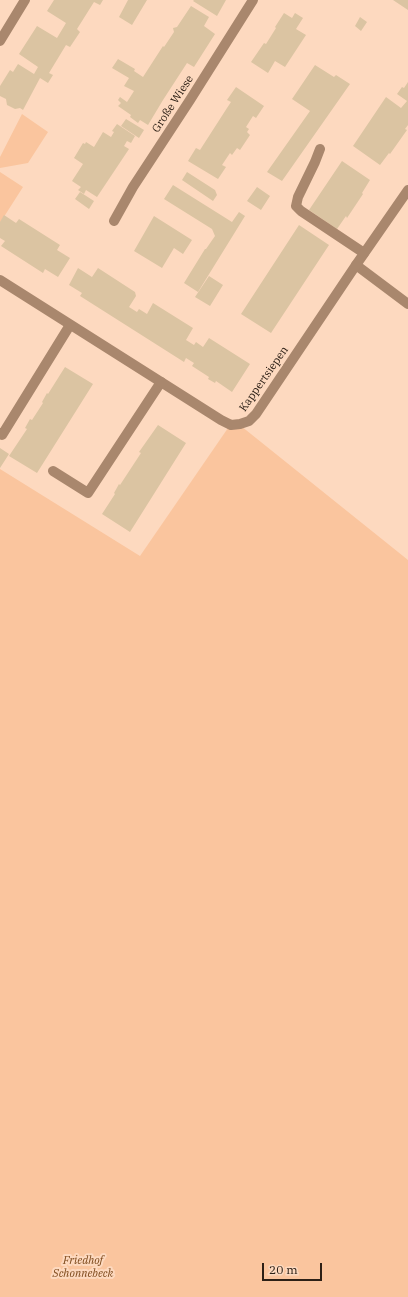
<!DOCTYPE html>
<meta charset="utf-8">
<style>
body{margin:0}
#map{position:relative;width:408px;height:1297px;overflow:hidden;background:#fdd9bf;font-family:"IBM Plex Serif",serif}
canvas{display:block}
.scale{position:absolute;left:262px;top:1263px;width:60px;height:18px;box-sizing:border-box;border:2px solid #2d2016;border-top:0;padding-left:5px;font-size:12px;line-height:14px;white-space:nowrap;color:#2d2016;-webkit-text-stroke:3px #fdd9bf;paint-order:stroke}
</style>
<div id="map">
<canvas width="408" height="1297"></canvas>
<div class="scale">20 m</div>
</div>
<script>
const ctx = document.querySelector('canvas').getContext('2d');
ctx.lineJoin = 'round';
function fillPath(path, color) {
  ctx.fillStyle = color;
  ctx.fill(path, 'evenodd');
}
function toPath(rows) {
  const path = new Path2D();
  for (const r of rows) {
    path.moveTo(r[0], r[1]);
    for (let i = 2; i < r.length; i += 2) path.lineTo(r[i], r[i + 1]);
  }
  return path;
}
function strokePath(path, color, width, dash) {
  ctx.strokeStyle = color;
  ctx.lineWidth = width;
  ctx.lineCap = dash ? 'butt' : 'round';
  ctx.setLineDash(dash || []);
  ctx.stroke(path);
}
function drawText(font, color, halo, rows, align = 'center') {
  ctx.font = font + ' "IBM Plex Serif",serif';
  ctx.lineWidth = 4;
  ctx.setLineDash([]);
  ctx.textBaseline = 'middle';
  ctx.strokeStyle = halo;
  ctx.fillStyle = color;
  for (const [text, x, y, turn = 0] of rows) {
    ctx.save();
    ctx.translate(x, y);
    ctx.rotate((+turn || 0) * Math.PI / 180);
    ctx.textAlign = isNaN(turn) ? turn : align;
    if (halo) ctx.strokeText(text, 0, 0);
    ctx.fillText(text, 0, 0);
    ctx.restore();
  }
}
fillPath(toPath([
 [22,114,48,132,28,163,0,168,0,157],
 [0,172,23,187,0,223],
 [241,426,408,560,408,1297,0,1297,0,469,140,556,228,428]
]), '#fac59e');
fillPath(toPath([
 [54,0,103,0,100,5,94,2,77,29,80,32,70,47,66,45,49,73,53,75,48,83,40,78,23,110,20,108,15,109,7,105,6,99,0,96,0,86,10,70,13,72,18,64,34,74,38,67,19,54,37,26,57,38,66,23,47,11],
 [128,0,147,0,132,25,119,17],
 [194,0,226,0,217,16,193,1],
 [393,0,408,0,408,10],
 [191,6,209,17,204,26,215,34,194,67,187,63,163,100,148,125,140,120,138,123,130,117,131,115,118,106,121,103,118,100,120,97,127,102,134,91,124,86,129,78,112,68,118,59,135,69,134,71,143,77,163,46,164,47,174,32,173,28,177,27],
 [284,13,292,18,295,13,303,18,296,29,306,35,285,67,275,61,268,73,251,62,264,43,266,44,276,28,275,27],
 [360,17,367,22,361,31,355,26],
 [315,65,334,77,336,75,350,84,282,181,267,172,310,111,292,99],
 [408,82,408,125,405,129,407,130,390,154,389,153,380,165,353,146,386,97,401,108,407,101,397,94,402,87,404,88],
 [236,87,264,106,256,118,253,116,246,127,249,129,247,132,250,135,240,150,237,148,232,155,230,153,222,165,226,167,218,179,188,161,196,148,200,150,227,108,231,102,227,100],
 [126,119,144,130,139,138,121,126],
 [117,124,135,136,131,143,127,141,124,146,129,149,97,197,86,190,84,194,78,190,81,187,72,181,83,164,74,158,83,143,85,144,86,142,94,147,103,132,111,137,114,132,112,131],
 [342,161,370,180,362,193,363,194,347,218,346,216,337,229,309,210],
 [187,172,215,190,217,195,213,201,182,180],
 [173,185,232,222,239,212,245,216,198,292,184,283,205,249,206,249,215,236,212,229,164,199],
 [257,187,270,196,261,210,247,201],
 [80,192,94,201,89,209,75,199],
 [4,215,16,223,19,219,60,245,57,250,70,258,58,277,45,269,43,273,1,246,5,241,0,238,0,222],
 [154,216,192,240,183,254,174,248,162,268,134,251],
 [299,225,329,245,271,333,241,314],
 [78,268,92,277,98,268,135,292,136,296,129,307,137,312,139,309,147,314,153,303,193,328,186,340,194,345,196,342,203,347,209,338,250,364,232,392,216,381,215,383,208,379,209,377,192,366,194,363,186,358,184,362,80,296,82,293,69,285],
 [209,276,223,285,210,306,195,297],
 [65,367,93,384,37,473,9,456,27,429,25,428,30,419,32,420,43,403,42,402,47,393,48,394],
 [158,425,186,443,130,532,102,514,115,494,114,493,119,484,120,485,141,453,139,452],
 [0,448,9,454,0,468]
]), '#dbc4a2');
strokePath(toPath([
 [320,149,315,162,298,197,296,206,301,211,364,253],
 [356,265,408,304],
 [0,433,2,435,70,325],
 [53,471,88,493,161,382]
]), '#a9876d', 10);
strokePath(toPath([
 [0,41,25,0],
 [114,221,133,187,190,100,253,0],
 [0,280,221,420,231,425,240,424,249,421,256,414,356,265,408,190]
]), '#a9876d', 10);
drawText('11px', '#2d2016', '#fdd9bf', [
 ["Große Wiese",173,104,-57],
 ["Kappertsiepen",264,379,-55]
]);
drawText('italic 11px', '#7d491b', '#fdd9bf', [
 ["Friedhof",83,1261],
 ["Schonnebeck",83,1274]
]);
</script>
